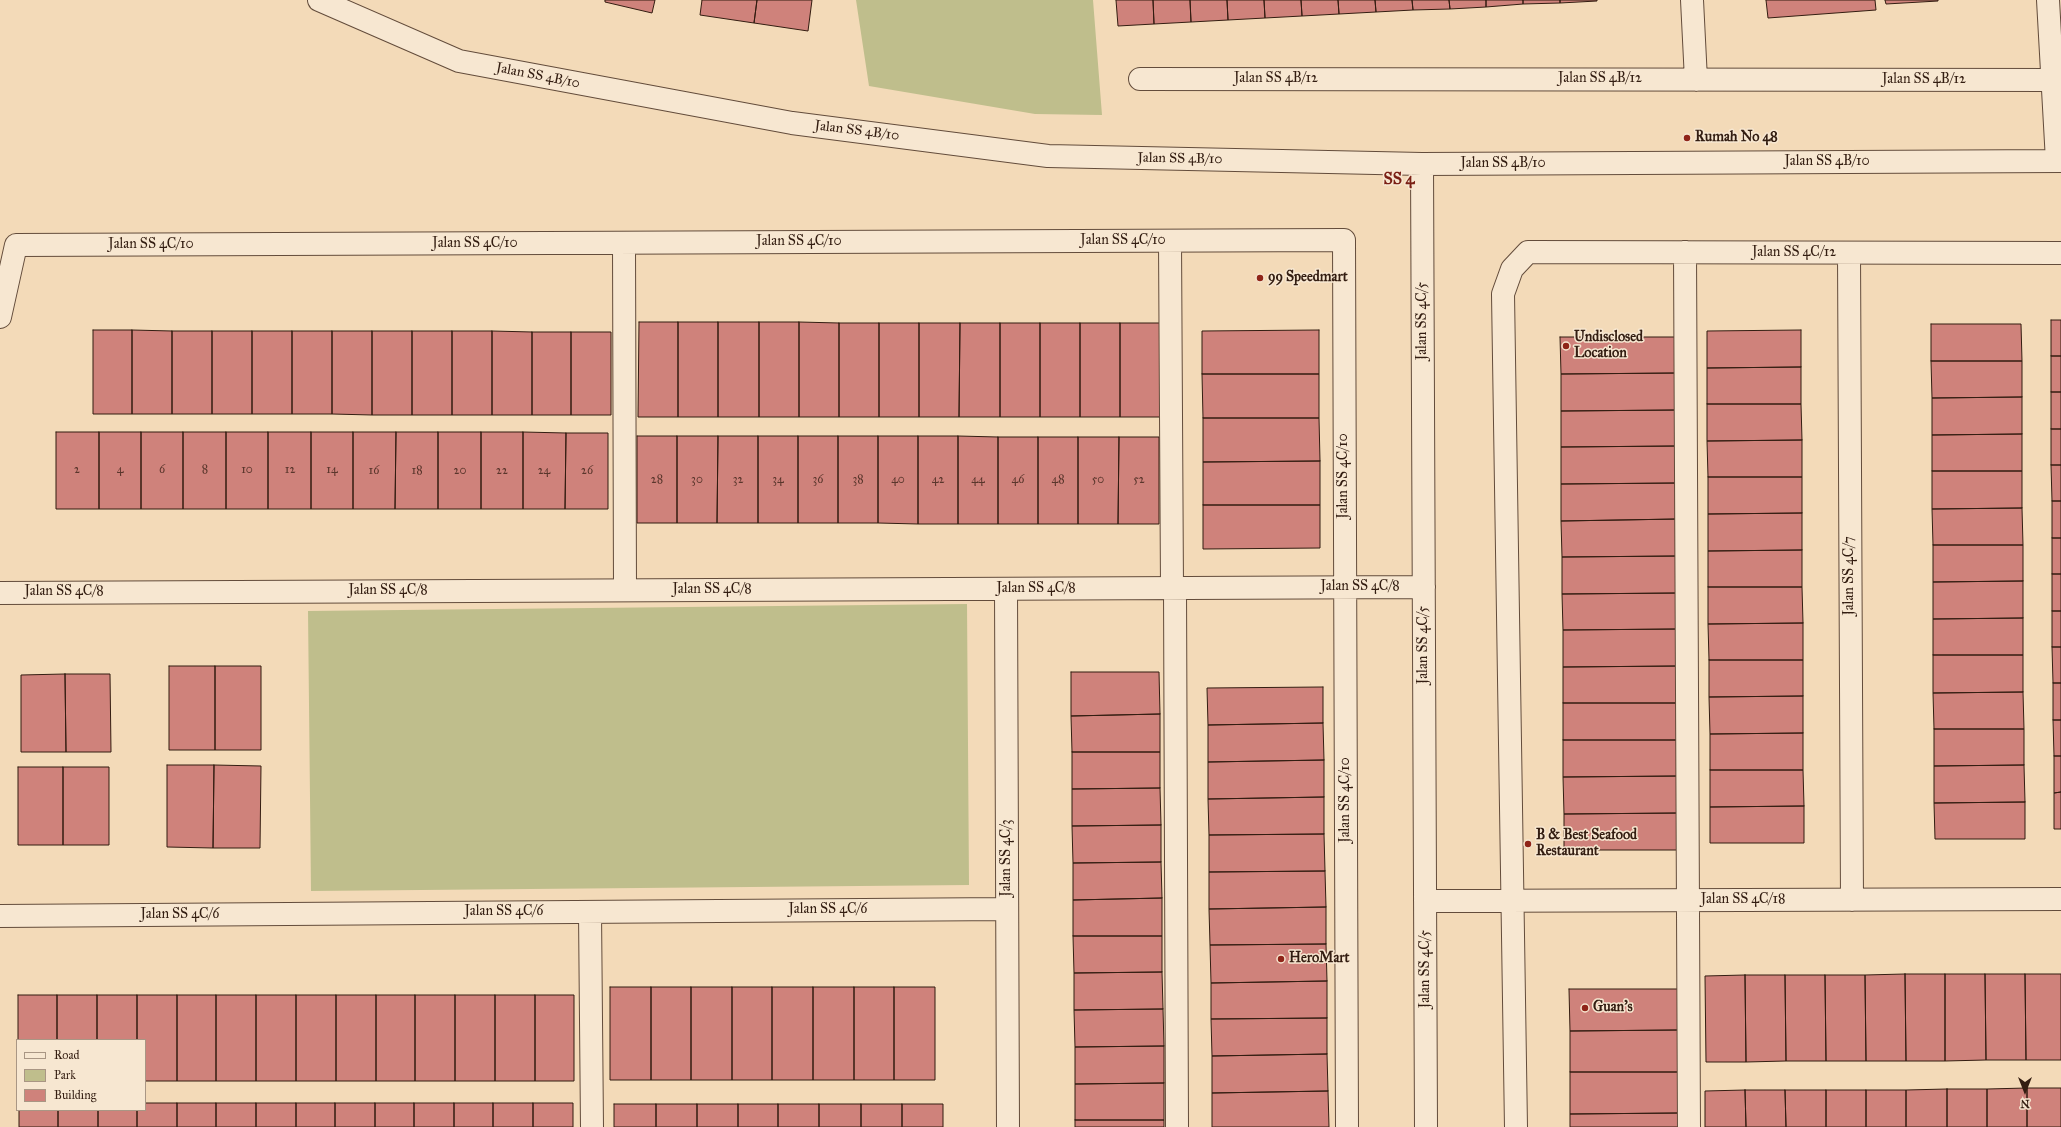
<!DOCTYPE html>
<style>
body{margin:0}
#map{position:relative;width:2061px;height:1127px;overflow:hidden;background:#f3dab8;font-family:"IM FELL Great Primer",serif}
canvas{display:block}
.legend{position:absolute;left:16px;top:1039px;width:130px;height:72px;box-sizing:border-box;background:#f7e7d1;border:1px solid #a99684;margin:0;padding:5px 7px;list-style:none;font-size:12px;color:#331d11}
.legend li{display:flex;align-items:center;gap:8px;height:20px}
.legend b{width:20px;border:1px solid #a99684}
.north{position:absolute;left:2005px;top:1071px;width:40px;height:40px;-webkit-text-stroke:3px #f7e7d1;paint-order:stroke;rotate:180deg;font-size:11px;font-weight:700;line-height:16px;text-align:center;color:#331d11}
.north::after{content:'';display:block;margin:auto;width:14px;height:18px;background:#331d11;clip-path:polygon(50% 0,100% 100%,50% 72%,0 100%)}
</style>
<div id="map">
<canvas width="2061" height="1127"></canvas>
<ul class="legend">
<li><b style="height:5px;background:#f7e7d1"></b>Road</li>
<li><b style="height:11px;background:#bfbe8c"></b>Park</li>
<li><b style="height:11px;background:#cf827b"></b>Building</li>
</ul>
<div class="north">N</div>
</div>
<script>
const ctx = document.querySelector('canvas').getContext('2d');
ctx.lineJoin = 'round';
function fillPath(path, color) {
  ctx.fillStyle = color;
  ctx.fill(path, 'evenodd');
}
function toPath(rows) {
  const path = new Path2D();
  for (const r of rows) {
    path.moveTo(r[0], r[1]);
    for (let i = 2; i < r.length; i += 2) path.lineTo(r[i], r[i + 1]);
  }
  return path;
}
function strokePath(path, color, width, dash) {
  ctx.strokeStyle = color;
  ctx.lineWidth = width;
  ctx.lineCap = dash ? 'butt' : 'round';
  ctx.setLineDash(dash || []);
  ctx.stroke(path);
}
function drawText(font, color, halo, rows, align = 'center') {
  ctx.font = font + ' "IM FELL Great Primer",serif';
  ctx.lineWidth = 3;
  ctx.setLineDash([]);
  ctx.textBaseline = 'middle';
  ctx.strokeStyle = halo;
  ctx.fillStyle = color;
  for (const [text, x, y, turn = 0] of rows) {
    ctx.save();
    ctx.translate(x, y);
    ctx.rotate((+turn || 0) * Math.PI / 180);
    ctx.textAlign = isNaN(turn) ? turn : align;
    if (halo) ctx.strokeText(text, 0, 0);
    ctx.fillText(text, 0, 0);
    ctx.restore();
  }
}
fillPath(toPath([
 [856,0,1093,0,1102,115,1035,114,869,86],
 [967,604,969,885,311,891,308,611]
]), '#bfbe8c');
const building = toPath([
 [605,0,655,0,652,13,605,2,605,0],
 [702,0,757,0,754,23,700,15,702,0],
 [757,0,812,0,808,31,754,23,757,0],
 [1116,0,1153,0,1154,24,1118,26,1116,0],
 [1153,0,1190,0,1191,22,1154,24,1153,0],
 [1190,0,1227,0,1228,20,1191,22,1190,0],
 [1227,0,1264,0,1265,18,1228,20,1227,0],
 [1264,0,1301,0,1302,16,1265,18,1264,0],
 [1301,0,1338,0,1339,14,1302,16,1301,0],
 [1338,0,1375,0,1376,12,1339,14,1338,0],
 [1375,0,1412,0,1413,10,1376,12,1375,0],
 [1412,0,1449,0,1450,9,1413,10,1412,0],
 [1449,0,1486,0,1486,7,1450,9,1449,0],
 [1486,0,1523,0,1523,4,1486,7,1486,0],
 [1523,0,1560,0,1560,3,1523,4,1523,0],
 [1560,0,1597,0,1597,1,1560,3,1560,0],
 [1766,0,1875,0,1876,10,1768,18,1766,0],
 [1885,0,1938,0,1938,1,1886,4,1885,0],
 [2051,320,2061,320,2061,356,2051,356,2051,320],
 [639,322,678,322,678,417,638,417,639,322],
 [678,322,718,322,718,417,678,417,678,322],
 [718,322,759,322,759,417,718,417,718,322],
 [759,322,799,322,799,417,759,417,759,322],
 [799,322,839,323,839,417,799,417,799,322],
 [839,323,879,323,879,417,839,417,839,323],
 [879,323,919,323,919,417,879,417,879,323],
 [919,323,960,323,959,417,919,417,919,323],
 [960,323,1000,323,1000,417,959,417,960,323],
 [1000,323,1040,323,1040,417,1000,417,1000,323],
 [1040,323,1080,323,1080,417,1040,417,1040,323],
 [1080,323,1120,323,1120,417,1080,417,1080,323],
 [1120,323,1160,323,1160,417,1120,417,1120,323],
 [1931,324,2021,324,2022,361,1931,361,1931,324],
 [93,330,132,330,132,414,93,414,93,330],
 [132,330,172,331,172,414,132,414,132,330],
 [1319,330,1319,374,1202,374,1202,331,1319,330],
 [1801,330,1801,367,1707,368,1707,331,1801,330],
 [172,331,212,331,212,414,172,414,172,331],
 [212,331,252,331,252,414,212,414,212,331],
 [252,331,292,331,292,414,252,414,252,331],
 [292,331,332,331,332,414,292,414,292,331],
 [332,331,372,331,372,415,332,414,332,331],
 [372,331,412,331,412,415,372,415,372,331],
 [412,331,452,331,452,415,412,415,412,331],
 [452,331,492,331,492,415,452,415,452,331],
 [492,331,532,332,532,415,492,415,492,331],
 [532,332,571,332,571,415,532,415,532,332],
 [571,332,611,332,611,415,571,415,571,332],
 [1560,337,1677,337,1678,373,1561,374,1560,337],
 [2051,356,2061,356,2061,392,2051,392,2051,356],
 [1931,361,2022,361,2022,397,1932,398,1931,361],
 [1801,367,1801,404,1707,404,1707,368,1801,367],
 [1678,373,1678,410,1561,411,1561,374,1678,373],
 [1202,374,1319,374,1319,418,1203,418,1202,374],
 [2051,392,2061,392,2061,429,2051,429,2051,392],
 [2022,397,2022,434,1932,435,1932,398,2022,397],
 [1707,404,1801,404,1802,440,1707,441,1707,404],
 [1678,410,1678,446,1561,447,1561,411,1678,410],
 [1203,418,1319,418,1320,461,1203,462,1203,418],
 [2051,429,2061,429,2061,465,2051,465,2051,429],
 [56,432,99,432,99,509,56,509,56,432],
 [99,432,141,432,141,509,99,509,99,432],
 [141,432,183,432,183,509,141,509,141,432],
 [183,432,226,432,226,509,183,509,183,432],
 [226,432,268,432,268,509,226,509,226,432],
 [268,432,311,432,311,509,268,509,268,432],
 [311,432,353,432,353,509,311,509,311,432],
 [353,432,396,432,395,509,353,509,353,432],
 [396,432,438,432,438,509,395,509,396,432],
 [438,432,481,432,481,509,438,509,438,432],
 [481,432,523,432,523,509,481,509,481,432],
 [523,432,566,433,565,509,523,509,523,432],
 [566,433,608,433,608,509,565,509,566,433],
 [2022,434,2022,471,1932,471,1932,435,2022,434],
 [637,436,677,436,677,523,637,523,637,436],
 [677,436,718,436,717,523,677,523,677,436],
 [718,436,758,436,758,523,717,523,718,436],
 [758,436,798,436,798,523,758,523,758,436],
 [798,436,838,436,838,523,798,523,798,436],
 [838,436,878,436,878,523,838,523,838,436],
 [878,436,918,436,918,524,878,523,878,436],
 [918,436,958,436,958,524,918,524,918,436],
 [958,436,998,437,998,524,958,524,958,436],
 [998,437,1038,437,1038,524,998,524,998,437],
 [1038,437,1078,437,1078,524,1038,524,1038,437],
 [1078,437,1119,437,1118,524,1078,524,1078,437],
 [1119,437,1159,437,1159,524,1118,524,1119,437],
 [1802,440,1802,477,1708,477,1707,441,1802,440],
 [1678,446,1678,483,1561,484,1561,447,1678,446],
 [1320,461,1320,505,1203,505,1203,462,1320,461],
 [2051,465,2061,465,2061,501,2052,501,2051,465],
 [1932,471,2022,471,2022,508,1932,509,1932,471],
 [1708,477,1802,477,1802,513,1708,514,1708,477],
 [1678,483,1678,519,1561,521,1561,484,1678,483],
 [2052,501,2061,501,2061,538,2052,538,2052,501],
 [1203,505,1320,505,1320,548,1203,549,1203,505],
 [2022,508,2023,545,1933,545,1932,509,2022,508],
 [1802,513,1802,550,1708,551,1708,514,1802,513],
 [1678,519,1679,556,1562,557,1561,521,1678,519],
 [2052,538,2061,538,2061,574,2052,574,2052,538],
 [1933,545,2023,545,2023,581,1933,582,1933,545],
 [1802,550,1802,587,1708,587,1708,551,1802,550],
 [1679,556,1679,593,1562,594,1562,557,1679,556],
 [2052,574,2061,574,2061,611,2052,611,2052,574],
 [2023,581,2023,618,1933,619,1933,582,2023,581],
 [1708,587,1802,587,1803,623,1708,624,1708,587],
 [1679,593,1679,629,1563,630,1562,594,1679,593],
 [2052,611,2061,611,2061,647,2052,647,2052,611],
 [2023,618,2023,655,1933,655,1933,619,2023,618],
 [1803,623,1803,660,1709,660,1708,624,1803,623],
 [1679,629,1679,666,1563,667,1563,630,1679,629],
 [2052,647,2061,647,2061,683,2053,683,2052,647],
 [1933,655,2023,655,2023,692,1933,693,1933,655],
 [1709,660,1803,660,1803,696,1709,697,1709,660],
 [169,666,215,666,215,750,169,750,169,666],
 [215,666,261,666,261,750,215,750,215,666],
 [1679,666,1679,703,1563,703,1563,667,1679,666],
 [1071,672,1159,672,1160,714,1071,716,1071,672],
 [65,674,110,674,111,752,66,752,65,674],
 [65,674,66,752,21,752,21,675,65,674],
 [2053,683,2061,683,2061,720,2053,720,2053,683],
 [1323,687,1323,723,1208,725,1207,688,1323,687],
 [2023,692,2024,729,1934,729,1933,693,2023,692],
 [1803,696,1803,733,1710,734,1709,697,1803,696],
 [1563,703,1679,703,1680,740,1563,740,1563,703],
 [1160,714,1160,752,1072,752,1071,716,1160,714],
 [2053,720,2061,720,2061,756,2054,756,2053,720],
 [1323,723,1324,760,1208,762,1208,725,1323,723],
 [1934,729,2024,729,2024,765,1934,766,1934,729],
 [1803,733,1803,770,1710,770,1710,734,1803,733],
 [1563,740,1680,740,1680,776,1563,777,1563,740],
 [1072,752,1160,752,1160,788,1072,789,1072,752],
 [2054,756,2061,756,2061,792,2054,793,2054,756],
 [1324,760,1324,797,1208,799,1208,762,1324,760],
 [167,765,214,765,213,848,167,847,167,765],
 [214,765,261,766,260,848,213,848,214,765],
 [2024,765,2025,802,1934,803,1934,766,2024,765],
 [18,767,63,767,63,845,18,845,18,767],
 [63,767,109,767,109,845,63,845,63,767],
 [1710,770,1803,770,1804,806,1710,807,1710,770],
 [1680,776,1680,813,1564,814,1563,777,1680,776],
 [1160,788,1161,825,1072,826,1072,789,1160,788],
 [2061,792,2061,829,2054,829,2054,793,2061,792],
 [1324,797,1324,834,1209,835,1208,799,1324,797],
 [2025,802,2025,839,1935,839,1934,803,2025,802],
 [1804,806,1804,843,1710,843,1710,807,1804,806],
 [1680,813,1681,850,1564,850,1564,814,1680,813],
 [1161,825,1161,862,1073,863,1072,826,1161,825],
 [1324,834,1325,871,1209,872,1209,835,1324,834],
 [1161,862,1162,898,1073,900,1073,863,1161,862],
 [1325,871,1326,907,1209,909,1209,872,1325,871],
 [1162,898,1162,936,1073,936,1073,900,1162,898],
 [1326,907,1326,944,1210,945,1209,909,1326,907],
 [1073,936,1162,936,1162,972,1074,973,1073,936],
 [1326,944,1327,981,1211,983,1210,945,1326,944],
 [1162,972,1163,1009,1074,1010,1074,973,1162,972],
 [1905,974,1906,1061,1866,1061,1865,975,1905,974],
 [1905,974,1945,974,1945,1061,1906,1061,1905,974],
 [1945,974,1985,974,1986,1060,1945,1061,1945,974],
 [1985,974,2025,974,2026,1060,1986,1060,1985,974],
 [2025,974,2061,974,2061,1060,2026,1060,2025,974],
 [1745,975,1746,1062,1706,1062,1705,976,1745,975],
 [1745,975,1785,975,1786,1061,1746,1062,1745,975],
 [1785,975,1825,975,1826,1061,1786,1061,1785,975],
 [1825,975,1865,975,1866,1061,1826,1061,1825,975],
 [1327,981,1327,1018,1211,1019,1211,983,1327,981],
 [610,987,651,987,651,1080,610,1080,610,987],
 [651,987,691,987,691,1080,651,1080,651,987],
 [691,987,732,987,732,1080,691,1080,691,987],
 [732,987,772,987,772,1080,732,1080,732,987],
 [772,987,813,987,813,1080,772,1080,772,987],
 [813,987,854,987,854,1080,813,1080,813,987],
 [854,987,894,987,894,1080,854,1080,854,987],
 [894,987,935,987,935,1080,894,1080,894,987],
 [1569,989,1678,989,1678,1030,1570,1031,1569,989],
 [18,995,57,995,57,1040,18,1040,18,995],
 [57,995,97,995,97,1040,57,1040,57,995],
 [97,995,137,995,137,1040,97,1040,97,995],
 [137,995,177,995,177,1081,145,1081,145,1040,137,1040,137,995],
 [177,995,216,995,216,1081,177,1081,177,995],
 [216,995,256,995,256,1081,216,1081,216,995],
 [256,995,296,995,296,1081,256,1081,256,995],
 [296,995,336,995,336,1081,296,1081,296,995],
 [336,995,376,995,376,1081,336,1081,336,995],
 [376,995,415,995,415,1081,376,1081,376,995],
 [415,995,455,995,455,1081,415,1081,415,995],
 [455,995,495,995,495,1081,455,1081,455,995],
 [495,995,535,995,535,1081,495,1081,495,995],
 [535,995,574,995,574,1081,535,1081,535,995],
 [1163,1009,1164,1046,1075,1047,1074,1010,1163,1009],
 [1327,1018,1327,1054,1212,1056,1211,1019,1327,1018],
 [1678,1030,1679,1072,1570,1072,1570,1031,1678,1030],
 [1164,1046,1164,1083,1075,1084,1075,1047,1164,1046],
 [1327,1054,1328,1091,1212,1093,1212,1056,1327,1054],
 [1570,1072,1679,1072,1679,1113,1570,1114,1570,1072],
 [1164,1083,1164,1120,1075,1120,1075,1084,1164,1083],
 [2027,1088,2061,1088,2061,1127,2027,1127,2027,1088],
 [2027,1088,2027,1127,1987,1127,1987,1089,2027,1088],
 [1947,1089,1987,1089,1987,1127,1947,1127,1947,1089],
 [1947,1089,1947,1127,1906,1127,1906,1090,1947,1089],
 [1745,1090,1746,1127,1705,1127,1705,1091,1745,1090],
 [1745,1090,1785,1090,1786,1127,1746,1127,1745,1090],
 [1785,1090,1826,1090,1826,1127,1786,1127,1785,1090],
 [1826,1090,1866,1090,1866,1127,1826,1127,1826,1090],
 [1866,1090,1906,1090,1906,1127,1866,1127,1866,1090],
 [1328,1091,1329,1127,1212,1127,1212,1093,1328,1091],
 [145,1103,177,1103,177,1127,137,1127,137,1110,145,1110,145,1103],
 [177,1103,216,1103,216,1127,177,1127,177,1103],
 [216,1103,256,1103,256,1127,216,1127,216,1103],
 [256,1103,296,1103,296,1127,256,1127,256,1103],
 [296,1103,335,1103,335,1127,296,1127,296,1103],
 [335,1103,375,1103,375,1127,335,1127,335,1103],
 [375,1103,414,1103,414,1127,375,1127,375,1103],
 [414,1103,454,1103,454,1127,414,1127,414,1103],
 [454,1103,493,1103,493,1127,454,1127,454,1103],
 [493,1103,533,1103,533,1127,493,1127,493,1103],
 [533,1103,573,1103,573,1127,533,1127,533,1103],
 [614,1104,656,1104,656,1127,614,1127,614,1104],
 [656,1104,697,1104,697,1127,656,1127,656,1104],
 [697,1104,738,1104,738,1127,697,1127,697,1104],
 [738,1104,778,1104,778,1127,738,1127,738,1104],
 [778,1104,819,1104,819,1127,778,1127,778,1104],
 [819,1104,861,1104,861,1127,819,1127,819,1104],
 [861,1104,902,1104,902,1127,861,1127,861,1104],
 [902,1104,943,1104,943,1127,902,1127,902,1104],
 [19,1110,58,1110,58,1127,19,1127,19,1110],
 [58,1110,98,1110,98,1127,58,1127,58,1110],
 [98,1110,137,1110,137,1127,98,1127,98,1110],
 [1679,1113,1679,1127,1570,1127,1570,1114,1679,1113],
 [1075,1120,1164,1120,1164,1127,1075,1127,1075,1120]
]);
fillPath(building, '#cf827b');
strokePath(building, '#331d11', 1);
const minor = toPath([
 [319,0,459,61,792,123,1048,156,1422,164,2061,161],
 [1692,0,1696,80],
 [2048,0,2057,161],
 [1140,79,2061,80],
 [1422,164,1426,1127],
 [1170,241,1172,588],
 [624,243,625,590],
 [1685,252,1689,1127],
 [1849,253,1852,900],
 [0,317,16,245,1344,240,1347,1127],
 [1175,588,1177,1127],
 [1006,589,1008,1127],
 [0,593,1424,587],
 [1425,901,2061,899],
 [590,912,592,1127],
 [0,916,1007,909],
 [1516,1127,1503,294,1512,269,1528,252,2061,253]
]);
strokePath(minor, '#634c3b', 24);
strokePath(minor, '#f7e7d1', 22);
for (const [x, y, r, color] of [
 [1687,138,4,"#8f2418"],
 [1260,278,4,"#8f2418"],
 [1566,346,4,"#8f2418"],
 [1528,844,4,"#8f2418"],
 [1281,959,4,"#8f2418"],
 [1585,1008,4,"#8f2418"]
]) {
  const dot = new Path2D();
  dot.arc(x, y, r, 0, 2 * Math.PI);
  ctx.fillStyle = color;
  ctx.fill(dot);
  strokePath(dot, '#f7e7d1', 1.5);
}
drawText('12px', '#5a362c', null, [
 ["2",77,470],
 ["4",120,470],
 ["6",162,470],
 ["8",205,470],
 ["10",247,470],
 ["12",290,470],
 ["14",332,470],
 ["16",374,471],
 ["18",417,471],
 ["20",460,471],
 ["22",502,471],
 ["24",544,471],
 ["26",587,471],
 ["28",657,480],
 ["30",697,480],
 ["32",738,480],
 ["34",778,480],
 ["36",818,480],
 ["38",858,480],
 ["40",898,480],
 ["42",938,480],
 ["44",978,480],
 ["46",1018,480],
 ["48",1058,480],
 ["50",1098,480],
 ["52",1139,480]
]);
drawText('14px', '#331d11', '#f7e7d1', [
 ["Jalan SS 4B/10",538,76,11],
 ["Jalan SS 4B/12",1276,79],
 ["Jalan SS 4B/12",1600,79],
 ["Jalan SS 4B/12",1924,80],
 ["Jalan SS 4B/10",857,131,7],
 ["Jalan SS 4B/10",1180,159,1],
 ["Jalan SS 4B/10",1827,162],
 ["Jalan SS 4B/10",1503,164],
 ["Jalan SS 4C/10",1123,241],
 ["Jalan SS 4C/10",799,242],
 ["Jalan SS 4C/10",475,244],
 ["Jalan SS 4C/10",151,245],
 ["Jalan SS 4C/12",1794,253],
 ["Jalan SS 4C/5",1423,321,-90],
 ["Jalan SS 4C/10",1344,476,-90],
 ["Jalan SS 4C/7",1850,576,-90],
 ["Jalan SS 4C/8",1360,587],
 ["Jalan SS 4C/8",1036,589],
 ["Jalan SS 4C/8",712,590],
 ["Jalan SS 4C/8",388,591],
 ["Jalan SS 4C/8",64,592],
 ["Jalan SS 4C/5",1424,645,-90],
 ["Jalan SS 4C/10",1346,800,-90],
 ["Jalan SS 4C/3",1007,858,-90],
 ["Jalan SS 4C/18",1743,900],
 ["Jalan SS 4C/6",828,910],
 ["Jalan SS 4C/6",504,912],
 ["Jalan SS 4C/6",180,915],
 ["Jalan SS 4C/5",1426,969,-90]
]);
drawText('bold 14px', '#331d11', '#f7e7d1', [
 ["Rumah No 48",1695,138],
 ["99 Speedmart",1268,278],
 ["Undisclosed",1574,338],
 ["Location",1574,354],
 ["B & Best Seafood",1536,836],
 ["Restaurant",1536,852],
 ["HeroMart",1289,959],
 ["Guan's",1593,1008]
], 'left');
drawText('bold 16px', '#7a1f14', '#f7e7d1', [
 ["SS 4",1399,180]
]);
</script>
